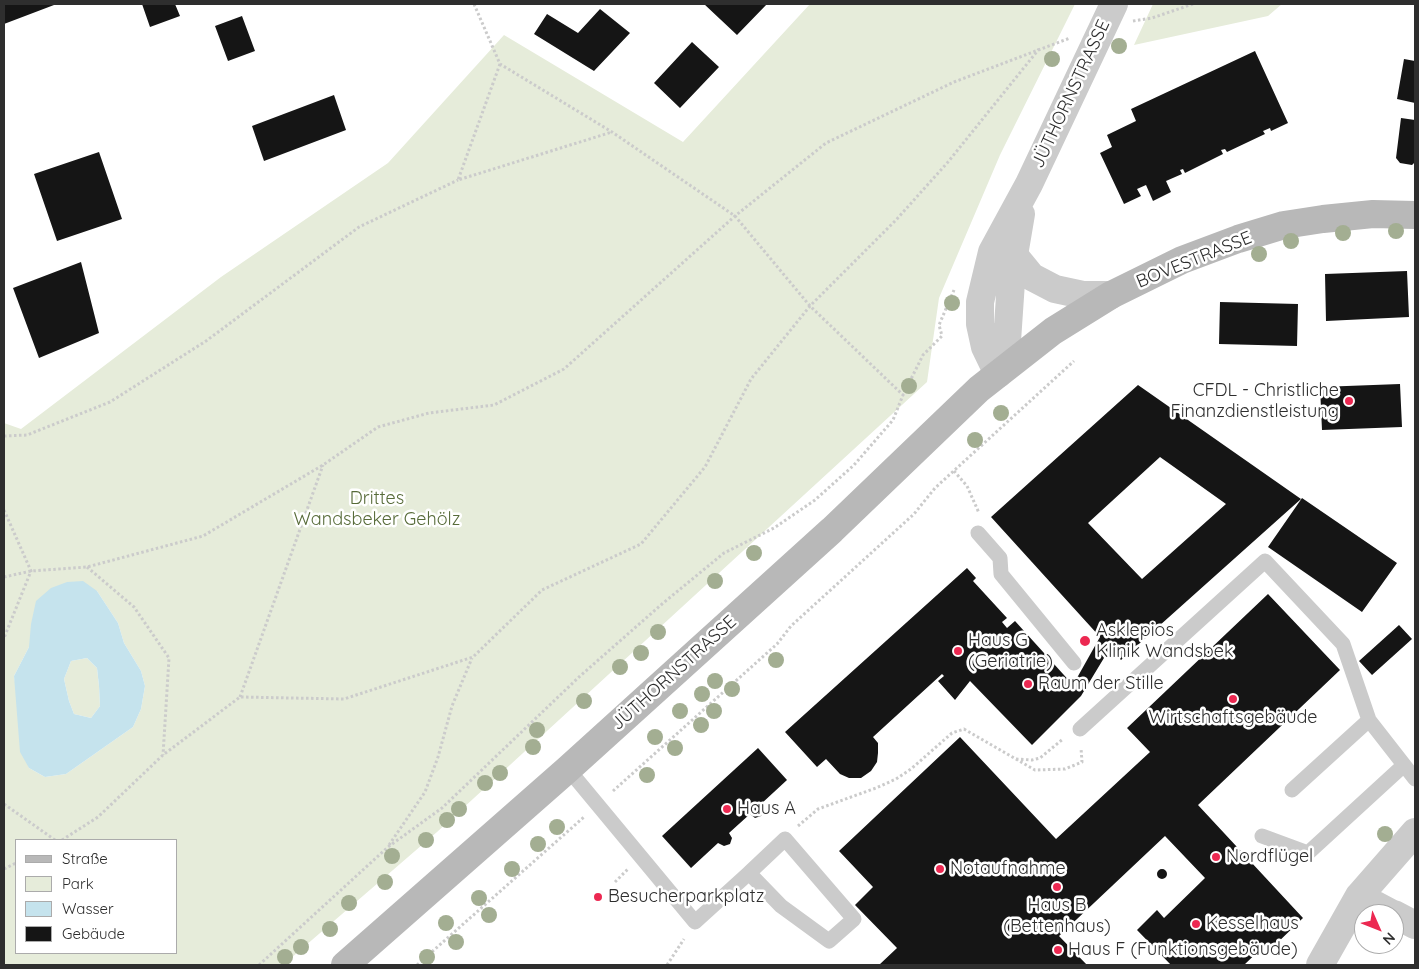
<!DOCTYPE html>
<meta charset="utf-8">
<style>
body{margin:0}
#map{position:relative;width:1419px;height:969px;overflow:hidden;background:#fff;font-family:Quicksand,sans-serif}
canvas{display:block}
.frame{position:absolute;inset:0;border:5px solid #2e2e2e;pointer-events:none}
.legend{position:absolute;left:15px;top:839px;width:162px;height:115px;box-sizing:border-box;background:#fff;border:1px solid #ababab;margin:0;padding:6px 9px;list-style:none;font-size:15px;color:#2e2e2e}
.legend li{display:flex;align-items:center;gap:10px;height:25px}
.legend b{width:25px;border:1px solid #ababab}
.north{position:absolute;left:1354px;top:904px;width:50px;height:50px;box-sizing:border-box;background:#fff;border:1px solid #ababab;border-radius:50%;rotate:134deg;font-size:14px;font-weight:700;line-height:20px;text-align:center;color:#2e2e2e}
.north::after{content:'';display:block;margin:auto;width:18px;height:22px;background:#ec2851;clip-path:polygon(50% 0,100% 100%,50% 72%,0 100%)}
</style>
<div id="map">
<canvas width="1419" height="969"></canvas>
<div class="frame"></div>
<ul class="legend">
<li><b style="height:6px;background:#b8b8b8"></b>Straße</li>
<li><b style="height:14px;background:#e6ecda"></b>Park</li>
<li><b style="height:14px;background:#c5e3ed"></b>Wasser</li>
<li><b style="height:14px;background:#151515"></b>Gebäude</li>
</ul>
<div class="north">N</div>
</div>
<script>
const ctx = document.querySelector('canvas').getContext('2d');
ctx.lineJoin = 'round';
function fillPath(path, color) {
  ctx.fillStyle = color;
  ctx.fill(path, 'evenodd');
}
function toPath(rows) {
  const path = new Path2D();
  for (const r of rows) {
    if (r.length === 3) {
      path.moveTo(r[0] + r[2], r[1]);
      path.arc(r[0], r[1], r[2], 0, 2 * Math.PI);
      continue;
    }
    path.moveTo(r[0], r[1]);
    for (let i = 2; i < r.length; i += 2) path.lineTo(r[i], r[i + 1]);
  }
  return path;
}
function strokePath(path, color, width, dash) {
  ctx.strokeStyle = color;
  ctx.lineWidth = width;
  ctx.lineCap = dash ? 'butt' : 'round';
  ctx.setLineDash(dash || []);
  ctx.stroke(path);
}
function drawText(font, color, halo, rows, align = 'center') {
  ctx.font = font + ' Quicksand,sans-serif';
  ctx.lineWidth = 5;
  ctx.setLineDash([]);
  ctx.textBaseline = 'middle';
  ctx.strokeStyle = halo;
  ctx.fillStyle = color;
  for (const [text, x, y, turn = 0] of rows) {
    ctx.save();
    ctx.translate(x, y);
    ctx.rotate((+turn || 0) * Math.PI / 180);
    ctx.textAlign = isNaN(turn) ? turn : align;
    if (halo) ctx.strokeText(text, 0, 0);
    ctx.fillText(text, 0, 0);
    ctx.restore();
  }
}
fillPath(toPath([
 [810,4,1075,4,1000,155,939,298,927,382,437,832,283,965,4,965,4,423,21,429,221,277,388,163,504,35,683,142],
 [97,591,118,623,124,643,141,671,145,686,141,709,133,727,66,774,45,777,29,768,14,676,29,647],
 [16,840,176,840,176,953,16,953],
 [1153,4,1282,4,1268,16,1134,45],
 [87,658,97,668,99,686,100,706,91,718,74,714,69,701,64,679,71,661]
]), '#e6ecda');
fillPath(toPath([
 [83,581,97,591,118,623,124,643,141,671,145,686,141,709,133,727,66,774,45,777,29,768,20,752,14,676,29,647,31,624,36,601,51,588,67,582],
 [87,658,97,668,99,686,100,706,91,718,74,714,69,701,64,679,71,661]
]), '#c5e3ed');
fillPath(toPath([
 [4,4,54,4,54,5,4,24],
 [142,4,175,4,180,16,150,27],
 [704,4,767,4,737,35],
 [600,9,630,33,594,71,534,34,547,14,578,33],
 [242,16,255,51,228,61,215,26],
 [692,42,719,67,680,108,654,83],
 [1255,51,1288,123,1271,131,1270,128,1263,131,1265,134,1227,152,1225,149,1221,150,1223,154,1185,173,1183,169,1180,170,1182,174,1166,181,1171,192,1153,201,1146,185,1137,189,1141,196,1124,204,1100,153,1112,147,1107,135,1136,121,1131,109],
 [1404,59,1415,61,1415,103,1397,99],
 [334,95,346,130,264,161,252,126],
 [1401,118,1415,120,1415,162,1412,165,1400,163,1396,158],
 [99,152,122,219,57,241,34,174],
 [81,262,99,333,39,358,13,288],
 [1407,271,1409,317,1326,321,1325,274],
 [1220,302,1298,304,1297,346,1219,344],
 [1400,384,1402,427,1322,430,1320,387],
 [1138,385,1301,499,1121,660,1110,648,1081,696,1032,745,970,681,955,700,938,681,944,676,942,674,873,737,878,743,878,753,877,762,871,771,861,778,849,778,840,774,826,759,817,767,785,732,967,568,976,578,973,581,1007,618,1002,622,1007,628,1015,621,1073,685,1100,637,991,517],
 [1160,457,1226,504,1142,579,1088,523],
 [1302,498,1397,563,1362,612,1268,547],
 [1268,594,1340,670,1198,805,1303,918,1272,948,1267,943,1244,965,1171,965,1137,930,1157,910,1164,918,1205,878,1165,836,1059,936,1087,965,879,965,897,948,855,905,873,887,839,851,960,737,1056,839,1150,752,1127,728],
 [1399,625,1412,639,1372,675,1359,661],
 [758,748,787,780,761,804,763,810,761,816,755,818,750,814,729,833,732,838,730,844,724,846,718,843,691,868,662,836],
 [1162,874,5]
]), '#151515');
strokePath(toPath([
 [474,4,500,64,612,132,735,216,810,306,903,395,923,355,942,336,939,325,954,290],
 [1133,21,1152,18,1193,4],
 [500,64,458,180,612,132],
 [4,436,27,435,110,402,206,341,359,227,458,180],
 [954,471,967,486,979,513],
 [4,510,31,571,4,638],
 [87,567,134,607,169,658,163,755],
 [4,577,31,571,87,567,203,536,323,465,378,427,429,413,494,405,564,369,735,216,826,143,954,82,1070,38],
 [240,697,323,465],
 [1016,759,1032,760,1040,758,1063,739],
 [613,791,777,644,791,626,914,514,935,488,1074,361],
 [4,804,55,840],
 [798,826,818,809,876,788,896,779,911,769,952,733,964,729,1035,770,1065,769,1082,762,1081,748],
 [62,840,98,817,163,755,240,697,344,699,473,657,542,590,641,544,705,467,751,379,810,306,896,220,948,162,1039,49],
 [389,845,425,792,438,757,452,706,472,658],
 [4,869,16,863],
 [615,882,628,869],
 [259,965,388,847,442,808,579,677,662,604,724,553,774,528,815,500,854,465,893,420,903,395],
 [417,965,584,817],
 [667,965,684,939]
]), '#cbcbcb', 3, [2.5, 2.5]);
strokePath(toPath([
 [978,533,1000,558,1001,574,1074,663],
 [1080,729,1265,561,1343,644,1369,720,1415,779],
 [568,769,695,922,749,873,781,906,829,941,854,919,785,839,749,873],
 [1292,790,1369,720],
 [1262,836,1308,853,1404,765]
]), '#cbcbcb', 15);
strokePath(toPath([
 [1359,896,1393,914],
 [1394,914,1415,925],
 [1320,965,1359,896,1415,832]
]), '#cbcbcb', 28);
strokePath(toPath([
 [1014,255,1032,277,1055,289,1083,295,1111,295],
 [998,374,985,347,980,324,980,302,992,252,1029,184,1114,4],
 [998,374,1002,364,1007,341,1012,267,1021,214]
]), '#cbcbcb', 28);
strokePath(toPath([
 [345,965,568,769,832,530,979,389,1053,331,1111,295,1182,260,1238,239,1284,225,1323,219,1373,214,1415,215]
]), '#b8b8b8', 28);
ctx.fillStyle = '#a3ae92';
for (const [x, y] of [
 [1119,46],
 [1052,59],
 [1396,231],
 [1343,233],
 [1291,241],
 [1259,254],
 [952,303],
 [909,386],
 [1001,413],
 [975,440],
 [754,553],
 [715,581],
 [658,632],
 [641,653],
 [776,660],
 [620,667],
 [715,681],
 [732,689],
 [702,694],
 [584,701],
 [680,711],
 [714,711],
 [701,725],
 [537,730],
 [655,737],
 [533,747],
 [675,748],
 [500,773],
 [647,775],
 [485,783],
 [459,809],
 [447,820],
 [557,827],
 [1385,834],
 [426,840],
 [538,844],
 [392,856],
 [512,869],
 [385,882],
 [479,898],
 [349,903],
 [489,915],
 [446,923],
 [330,929],
 [456,942],
 [301,947],
 [285,957],
 [427,957]
]) {
  ctx.beginPath();
  ctx.arc(x, y, 8, 0, 2 * Math.PI);
  ctx.fill();
}
for (const [x, y, r, color] of [
 [1349,401,5,"#ec2851"],
 [1085,641,6,"#ec2851"],
 [958,651,5,"#ec2851"],
 [1028,684,5,"#ec2851"],
 [1233,699,5,"#ec2851"],
 [727,809,5,"#ec2851"],
 [1216,857,5,"#ec2851"],
 [940,869,5,"#ec2851"],
 [1057,887,5,"#ec2851"],
 [598,897,5,"#ec2851"],
 [1196,924,5,"#ec2851"],
 [1058,950,5,"#ec2851"]
]) {
  const dot = new Path2D();
  dot.arc(x, y, r, 0, 2 * Math.PI);
  ctx.fillStyle = color;
  ctx.fill(dot);
  strokePath(dot, '#fff', 2);
}
drawText('18px', '#2e2e2e', '#fff', [
 ["JÜTHORNSTRASSE",1071,94,-65],
 ["BOVESTRASSE",1194,260,-22],
 ["JÜTHORNSTRASSE",674,673,-42]
]);
drawText('18px', '#2e2e2e', '#fff', [
 ["CFDL - Christliche",1339,391,"right"],
 ["Finanzdienstleistung",1339,412,"right"],
 ["Asklepios",1096,631],
 ["Klinik Wandsbek",1096,652],
 ["Haus G",968,641],
 ["(Geriatrie)",968,662],
 ["Raum der Stille",1038,684],
 ["Wirtschaftsgebäude",1233,718,"center"],
 ["Haus A",737,809],
 ["Nordflügel",1226,857],
 ["Notaufnahme",950,869],
 ["Besucherparkplatz",608,897],
 ["Haus B",1057,906,"center"],
 ["(Bettenhaus)",1057,927,"center"],
 ["Kesselhaus",1206,924],
 ["Haus F (Funktionsgebäude)",1068,950]
], 'left');
drawText('18px', '#576b39', '#fff', [
 ["Drittes",377,499],
 ["Wandsbeker Gehölz",377,520]
]);
</script>
